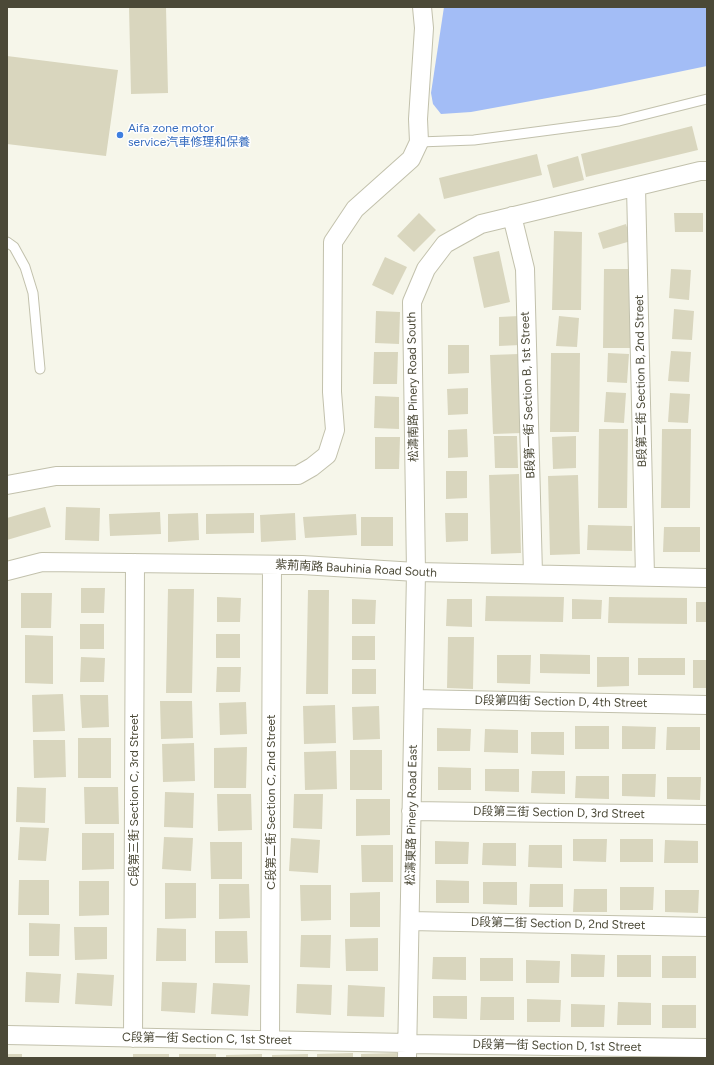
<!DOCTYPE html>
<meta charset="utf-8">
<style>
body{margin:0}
#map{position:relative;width:714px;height:1065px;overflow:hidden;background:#f6f6ea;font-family:Figtree,sans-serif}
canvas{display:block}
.frame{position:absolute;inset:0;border:8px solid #4b4937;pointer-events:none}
</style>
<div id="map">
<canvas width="714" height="1065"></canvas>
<div class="frame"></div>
</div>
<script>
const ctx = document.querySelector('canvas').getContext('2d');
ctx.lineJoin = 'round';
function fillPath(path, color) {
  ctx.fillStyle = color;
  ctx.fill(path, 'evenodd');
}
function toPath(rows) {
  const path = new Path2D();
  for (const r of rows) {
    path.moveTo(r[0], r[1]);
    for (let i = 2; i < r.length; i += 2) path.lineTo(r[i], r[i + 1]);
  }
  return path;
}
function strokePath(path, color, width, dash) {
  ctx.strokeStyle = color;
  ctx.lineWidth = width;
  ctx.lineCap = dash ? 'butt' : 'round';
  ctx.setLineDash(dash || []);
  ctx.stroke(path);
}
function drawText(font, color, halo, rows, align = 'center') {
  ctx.font = font + ' Figtree,"Noto Sans TC",sans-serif';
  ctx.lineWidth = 3;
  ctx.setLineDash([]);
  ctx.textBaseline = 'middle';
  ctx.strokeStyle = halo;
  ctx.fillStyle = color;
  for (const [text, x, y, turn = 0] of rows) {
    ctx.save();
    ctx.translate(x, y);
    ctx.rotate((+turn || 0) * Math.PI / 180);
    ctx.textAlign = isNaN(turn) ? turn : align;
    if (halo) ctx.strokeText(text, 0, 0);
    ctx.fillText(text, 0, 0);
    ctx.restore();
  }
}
fillPath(toPath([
 [444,7,707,7,707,66,591,90,471,112,441,114,433,104,431,93]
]), '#a3bdf6');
fillPath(toPath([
 [129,7,166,7,168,93,131,94],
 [7,56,118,70,106,156,7,144],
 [692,126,698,150,586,177,581,154],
 [537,154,542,175,444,199,439,178],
 [578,156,584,180,553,188,547,165],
 [419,213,436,230,414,252,397,236],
 [674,213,703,213,703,232,675,232],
 [626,224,631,241,603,249,598,233],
 [554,231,582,232,581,310,552,310],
 [499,251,510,302,484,308,473,257],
 [385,257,407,267,393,295,372,285],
 [604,269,633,269,632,348,603,348],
 [671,269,691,270,689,300,669,298],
 [674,309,694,311,692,340,672,339],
 [376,311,400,312,399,344,375,343],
 [519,316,520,345,499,346,499,317],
 [559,316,579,318,577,347,556,346],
 [448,345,469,345,469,373,448,374],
 [671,351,691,352,689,382,668,381],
 [374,352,398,352,397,384,373,384],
 [551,353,580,353,579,432,550,432],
 [608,353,629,354,627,383,607,382],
 [519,354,522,433,493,434,490,355],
 [468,388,468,414,448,415,447,389],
 [606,392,626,393,624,423,604,422],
 [670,393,690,394,688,423,668,422],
 [375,396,399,397,399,429,374,428],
 [467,429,468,457,448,458,448,430],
 [599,429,628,429,627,508,598,508],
 [662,429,691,429,690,508,661,508],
 [494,436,517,436,518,468,495,468],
 [576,436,576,468,553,469,552,437],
 [375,437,400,437,399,469,375,469],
 [446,471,467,471,467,498,446,499],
 [519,474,521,553,491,554,489,475],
 [578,475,580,554,550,555,548,476],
 [45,507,51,527,7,540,7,518],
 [66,507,100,508,99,541,65,540],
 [160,512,161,534,110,536,109,514],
 [198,513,199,540,168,542,168,514],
 [254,513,254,533,206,534,206,514],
 [295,513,296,540,261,542,260,515],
 [445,513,468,513,468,541,446,542],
 [356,514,357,535,305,538,303,517],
 [361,517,393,517,393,546,361,546],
 [588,525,632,526,632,551,587,550],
 [664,527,700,527,700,552,663,552],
 [81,588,105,588,104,613,81,613],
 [168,589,194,589,192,693,166,693],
 [308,590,329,590,328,694,306,694],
 [21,593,52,593,51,628,21,628],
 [486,596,564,597,563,622,485,621],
 [217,597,241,598,240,622,217,622],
 [609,597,687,598,687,624,608,623],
 [352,599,376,600,375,624,352,624],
 [447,599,472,599,472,627,446,626],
 [572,599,602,600,601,619,572,619],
 [696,602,707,602,707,622,696,622],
 [80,624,104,624,104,649,80,649],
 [216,634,240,634,240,658,216,658],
 [25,635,53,636,53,684,25,683],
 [352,636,375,636,375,660,352,660],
 [448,637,474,637,473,689,447,688],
 [540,654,590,655,590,674,540,673],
 [497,655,531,655,530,684,497,683],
 [81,657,105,658,104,682,80,682],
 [597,657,629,657,629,686,597,687],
 [638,658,685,658,685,675,638,675],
 [693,660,707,660,707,688,693,688],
 [217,667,241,667,240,692,216,692],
 [352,669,376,669,376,694,352,694],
 [63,694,65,731,33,732,32,695],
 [80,695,108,695,109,727,82,728],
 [160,701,192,701,193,738,161,739],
 [246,702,247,734,220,735,219,703],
 [335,705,336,743,304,744,303,706],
 [379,706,380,739,353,740,352,707],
 [575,726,609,726,609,749,575,749],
 [622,726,656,727,655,749,622,749],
 [667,727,700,727,700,750,666,750],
 [437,728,471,729,470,751,437,751],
 [485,729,518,730,518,753,484,752],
 [531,732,564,732,564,755,531,754],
 [78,738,111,738,111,778,78,778],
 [33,740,65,740,66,777,34,778],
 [194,743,195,781,163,782,162,744],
 [247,747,246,788,214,788,214,748],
 [350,750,382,750,382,790,350,790],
 [336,751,337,789,305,790,304,752],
 [438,767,471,768,471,790,438,790],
 [485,769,519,769,519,792,485,791],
 [532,771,565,771,565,794,531,793],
 [622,774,656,774,655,797,622,796],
 [576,776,609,776,609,799,575,798],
 [667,777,701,777,700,800,667,799],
 [17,787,46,788,45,823,16,822],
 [84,787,118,787,119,824,85,824],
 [165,792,194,793,193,828,164,827],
 [217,794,251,794,252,830,218,831],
 [294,794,323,794,322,829,293,828],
 [356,799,390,799,390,835,356,836],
 [20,827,49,828,46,861,18,860],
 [82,833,114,833,114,869,82,870],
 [164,837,193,838,191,871,162,869],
 [291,838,320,840,318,873,289,871],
 [573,839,607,839,606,862,573,861],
 [620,839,653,839,653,862,620,862],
 [665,840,698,841,698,863,664,863],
 [435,841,469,842,468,864,435,864],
 [210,842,242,842,242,879,211,879],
 [483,843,516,843,516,866,482,865],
 [361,845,393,845,393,882,362,882],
 [529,845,562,845,562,868,528,867],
 [19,880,49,880,49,915,18,915],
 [436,880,469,881,469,903,436,903],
 [79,881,109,881,109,915,79,916],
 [483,882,517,882,517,905,483,904],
 [165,883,196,883,196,918,165,919],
 [219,884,249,884,250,918,219,919],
 [530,884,563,884,563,907,529,907],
 [300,885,331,885,331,920,301,921],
 [620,887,654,887,653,910,620,910],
 [574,889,607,889,607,912,573,912],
 [665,890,699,890,698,913,665,912],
 [380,892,380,927,350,927,350,893],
 [29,923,60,924,59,956,29,956],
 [74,927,107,927,107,959,75,960],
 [157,928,186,929,186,961,156,961],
 [215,931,247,931,248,963,215,963],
 [301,935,331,935,330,968,300,967],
 [378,938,378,971,346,971,345,939],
 [571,954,605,955,604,977,571,977],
 [617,955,651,955,651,977,617,977],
 [662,956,696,956,696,978,662,978],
 [433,957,466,957,466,980,432,979],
 [480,958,513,958,513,981,480,981],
 [526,960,560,961,559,983,526,983],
 [26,972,61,974,59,1003,25,1002],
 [77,973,114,975,112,1006,75,1004],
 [162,982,197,983,195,1013,161,1011],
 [213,983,250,985,248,1016,211,1014],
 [297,984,332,985,331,1015,296,1013],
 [348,985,385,987,384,1017,347,1016],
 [433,996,467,996,467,1019,433,1018],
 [481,997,514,997,514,1020,480,1020],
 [527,999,561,1000,560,1022,527,1022],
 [618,1002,651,1003,651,1025,617,1025],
 [571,1004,605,1005,604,1027,571,1027],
 [662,1005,696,1005,696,1028,662,1028],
 [353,1053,353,1058,317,1058,317,1054],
 [398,1053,398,1058,361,1058,361,1054],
 [7,1054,22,1054,22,1058,7,1058],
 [133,1054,169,1054,169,1058,133,1058],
 [179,1054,216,1054,216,1058,179,1058],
 [262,1054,262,1058,226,1058,226,1055],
 [308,1054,308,1058,272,1058,272,1055]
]), '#d9d6be');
const lane = toPath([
 [419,142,474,140,619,121,707,99],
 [7,242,14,247,25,267,33,293,40,369]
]);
const street = toPath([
 [636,187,645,576],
 [512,216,525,269,533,574],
 [7,485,56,476,298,475,312,467,327,455,335,430,332,392,333,242,355,209,411,159,419,142,418,119,424,28,422,7],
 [7,571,42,562,302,565,416,572,707,578],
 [414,699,707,705],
 [411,811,707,815],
 [410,921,707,927],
 [7,1035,407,1043],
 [133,1038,135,563],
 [270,1040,272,565],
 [407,1044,707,1048],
 [407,1058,416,572,412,302,426,269,445,244,481,224,700,171,707,171]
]);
strokePath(lane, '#c2c1ac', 11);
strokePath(street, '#c2c1ac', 20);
strokePath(lane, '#fff', 9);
strokePath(street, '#fff', 18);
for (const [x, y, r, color] of [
 [120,135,4,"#3f7fe0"]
]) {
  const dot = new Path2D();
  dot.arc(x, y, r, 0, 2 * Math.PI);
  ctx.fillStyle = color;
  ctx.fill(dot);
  strokePath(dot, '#fff', 1.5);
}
drawText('12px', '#366cbe', '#fff', [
 ["Aifa zone motor",128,128],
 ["service汽車修理和保養",128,142]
], 'left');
drawText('12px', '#4b4937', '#fff', [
 ["B段第二街 Section B, 2nd Street",641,381,-91],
 ["松濤南路 Pinery Road South",413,387,-91],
 ["B段第一街 Section B, 1st Street",528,395,-92],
 ["紫荊南路 Bauhinia Road South",356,569,3],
 ["D段第四街 Section D, 4th Street",561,702,1],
 ["C段第三街 Section C, 3rd Street",134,800,-90],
 ["C段第二街 Section C, 2nd Street",271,802,-90],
 ["D段第三街 Section D, 3rd Street",559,813,1],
 ["松濤東路 Pinery Road East",412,815,-89],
 ["D段第二街 Section D, 2nd Street",558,924,1],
 ["C段第一街 Section C, 1st Street",207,1039,1],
 ["D段第一街 Section D, 1st Street",557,1046,1]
]);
</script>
